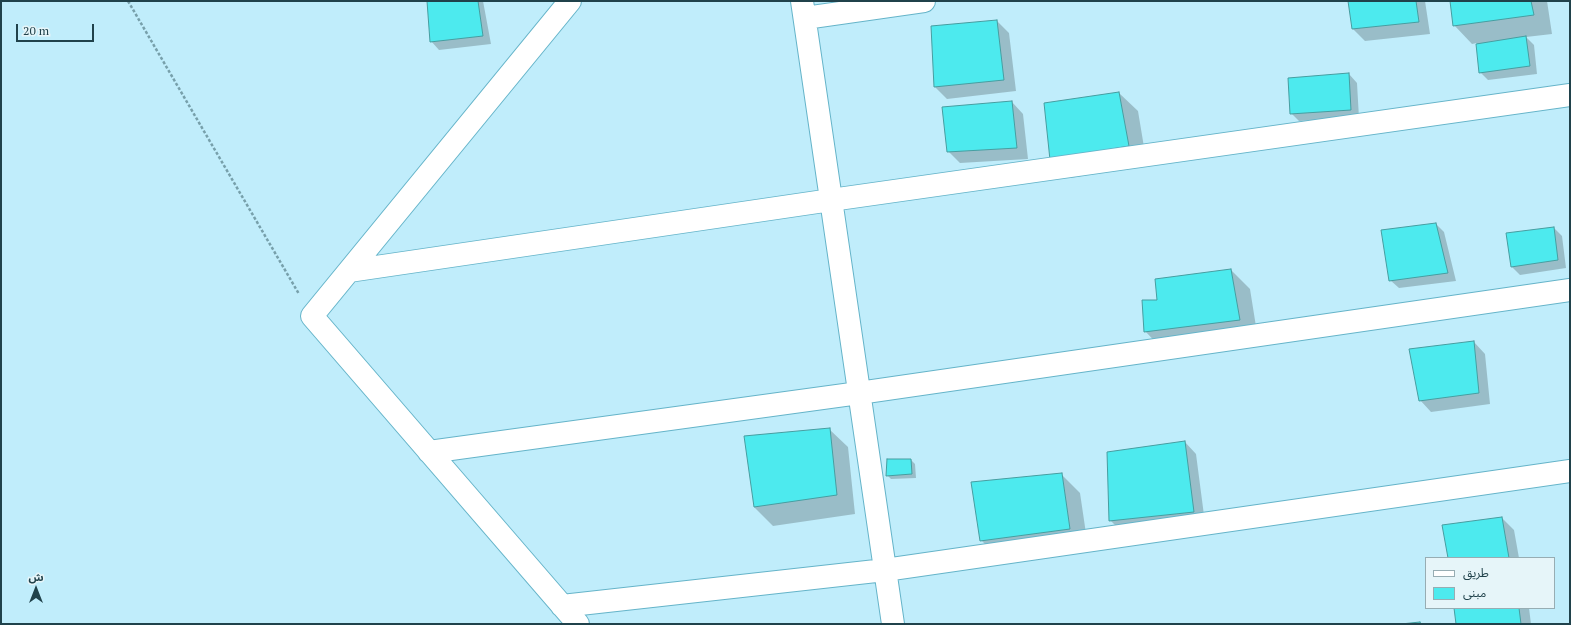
<!DOCTYPE html>
<meta charset="utf-8">
<style>
body{margin:0}
#map{position:relative;width:1571px;height:625px;overflow:hidden;background:#c0edfb;font-family:"PT Serif","Noto Sans Arabic",serif}
canvas{display:block}
.frame{position:absolute;inset:0;border:2px solid #20424b;pointer-events:none}
.legend{position:absolute;left:1425px;top:557px;width:130px;height:52px;box-sizing:border-box;background:#e6f5f9;border:1px solid #97adb3;margin:0;padding:5px 7px;list-style:none;font-size:12px;color:#20424b}
.legend li{display:flex;align-items:center;gap:8px;height:20px}
.legend b{width:20px;border:1px solid #97adb3}
.north{position:absolute;left:16px;top:569px;width:40px;height:40px;-webkit-text-stroke:3px #e6f5f9;paint-order:stroke;rotate:0deg;font-size:11px;font-weight:700;line-height:16px;text-align:center;color:#20424b}
.north::after{content:'';display:block;margin:auto;width:14px;height:18px;background:#20424b;clip-path:polygon(50% 0,100% 100%,50% 72%,0 100%)}
.scale{position:absolute;left:16px;top:24px;width:78px;height:18px;box-sizing:border-box;border:2px solid #20424b;border-top:0;padding-left:5px;font-size:12px;line-height:14px;white-space:nowrap;color:#20424b;-webkit-text-stroke:3px #e6f5f9;paint-order:stroke}
</style>
<div id="map">
<canvas width="1571" height="625"></canvas>
<div class="frame"></div>
<ul class="legend">
<li><b style="height:5px;background:#fff"></b>طريق</li>
<li><b style="height:11px;background:#4deaee"></b>مبنى</li>
</ul>
<div class="north">ش</div>
<div class="scale">20 m</div>
</div>
<script>
const ctx = document.querySelector('canvas').getContext('2d');
ctx.lineJoin = 'round';
function fillPath(path, color) {
  ctx.fillStyle = color;
  ctx.fill(path, 'evenodd');
}
function toPath(rows) {
  const path = new Path2D();
  for (const r of rows) {
    path.moveTo(r[0], r[1]);
    for (let i = 2; i < r.length; i += 2) path.lineTo(r[i], r[i + 1]);
  }
  return path;
}
function strokePath(path, color, width, dash) {
  ctx.strokeStyle = color;
  ctx.lineWidth = width;
  ctx.lineCap = dash ? 'butt' : 'round';
  ctx.setLineDash(dash || []);
  ctx.stroke(path);
}
fillPath(toPath([
 [428,1,483,1,491,44,439,50,431,41],
 [1349,1,1425,1,1430,34,1365,41,1353,29],
 [1451,1,1547,1,1552,34,1526,37,1534,45,1537,74,1488,80,1480,72,1477,43,1472,44,1454,25],
 [997,21,1009,33,1016,91,947,99,935,87],
 [1349,74,1357,83,1359,118,1299,121,1291,113],
 [1119,93,1138,111,1147,165,1070,178,1051,159],
 [1012,102,1023,114,1028,159,960,163,948,151],
 [1436,224,1444,232,1456,281,1399,288,1390,280],
 [1554,228,1562,236,1566,268,1520,275,1512,267],
 [1231,270,1250,289,1258,339,1163,350,1145,331,1158,301],
 [1474,342,1485,354,1490,404,1431,412,1420,400],
 [829,429,848,447,855,514,773,526,754,507],
 [1185,442,1196,454,1205,523,1122,532,1110,520],
 [911,460,915,464,916,478,891,479,887,475],
 [1061,474,1080,493,1088,547,1000,559,981,540],
 [1502,518,1514,530,1519,558,1449,558],
 [1455,608,1529,608,1531,624,1457,624]
]), '#0003');
const building = toPath([
 [427,1,478,1,483,36,430,42,427,1],
 [1348,1,1416,1,1419,22,1352,29,1348,1],
 [1450,1,1531,1,1534,15,1453,26,1450,1],
 [997,20,1004,80,934,87,931,26,997,20],
 [1526,36,1530,66,1479,73,1476,44,1526,36],
 [1349,73,1351,110,1290,114,1288,78,1349,73],
 [1119,92,1129,146,1050,160,1044,103,1119,92],
 [1012,101,1017,148,947,152,942,107,1012,101],
 [1436,223,1448,273,1389,281,1381,230,1436,223],
 [1554,227,1558,260,1511,267,1506,233,1554,227],
 [1231,269,1240,320,1144,332,1142,300,1157,300,1155,279,1231,269],
 [1474,341,1479,393,1419,401,1409,349,1474,341],
 [830,428,837,495,754,507,744,436,830,428],
 [1185,441,1194,512,1109,521,1107,452,1185,441],
 [887,459,911,459,912,474,886,476,887,459],
 [1062,473,1070,529,980,541,971,482,1062,473],
 [1502,517,1509,558,1448,558,1442,525,1502,517],
 [1454,608,1519,608,1521,624,1456,624,1454,608],
 [1420,622,1421,624,1401,624,1420,622]
]);
fillPath(building, '#4deaee');
strokePath(building, '#469da0', 1);
const minor = toPath([
 [570,1,312,316,578,624],
 [802,1,893,624],
 [805,18,924,1],
 [349,271,831,200,1570,95],
 [429,452,859,393,1570,290],
 [562,606,885,570,1570,471]
]);
strokePath(minor, '#65b4c9', 24);
strokePath(toPath([
 [128,1,299,294]
]), '#77a0ab', 2.5, [3, 2]);
strokePath(minor, '#fff', 22);
</script>
